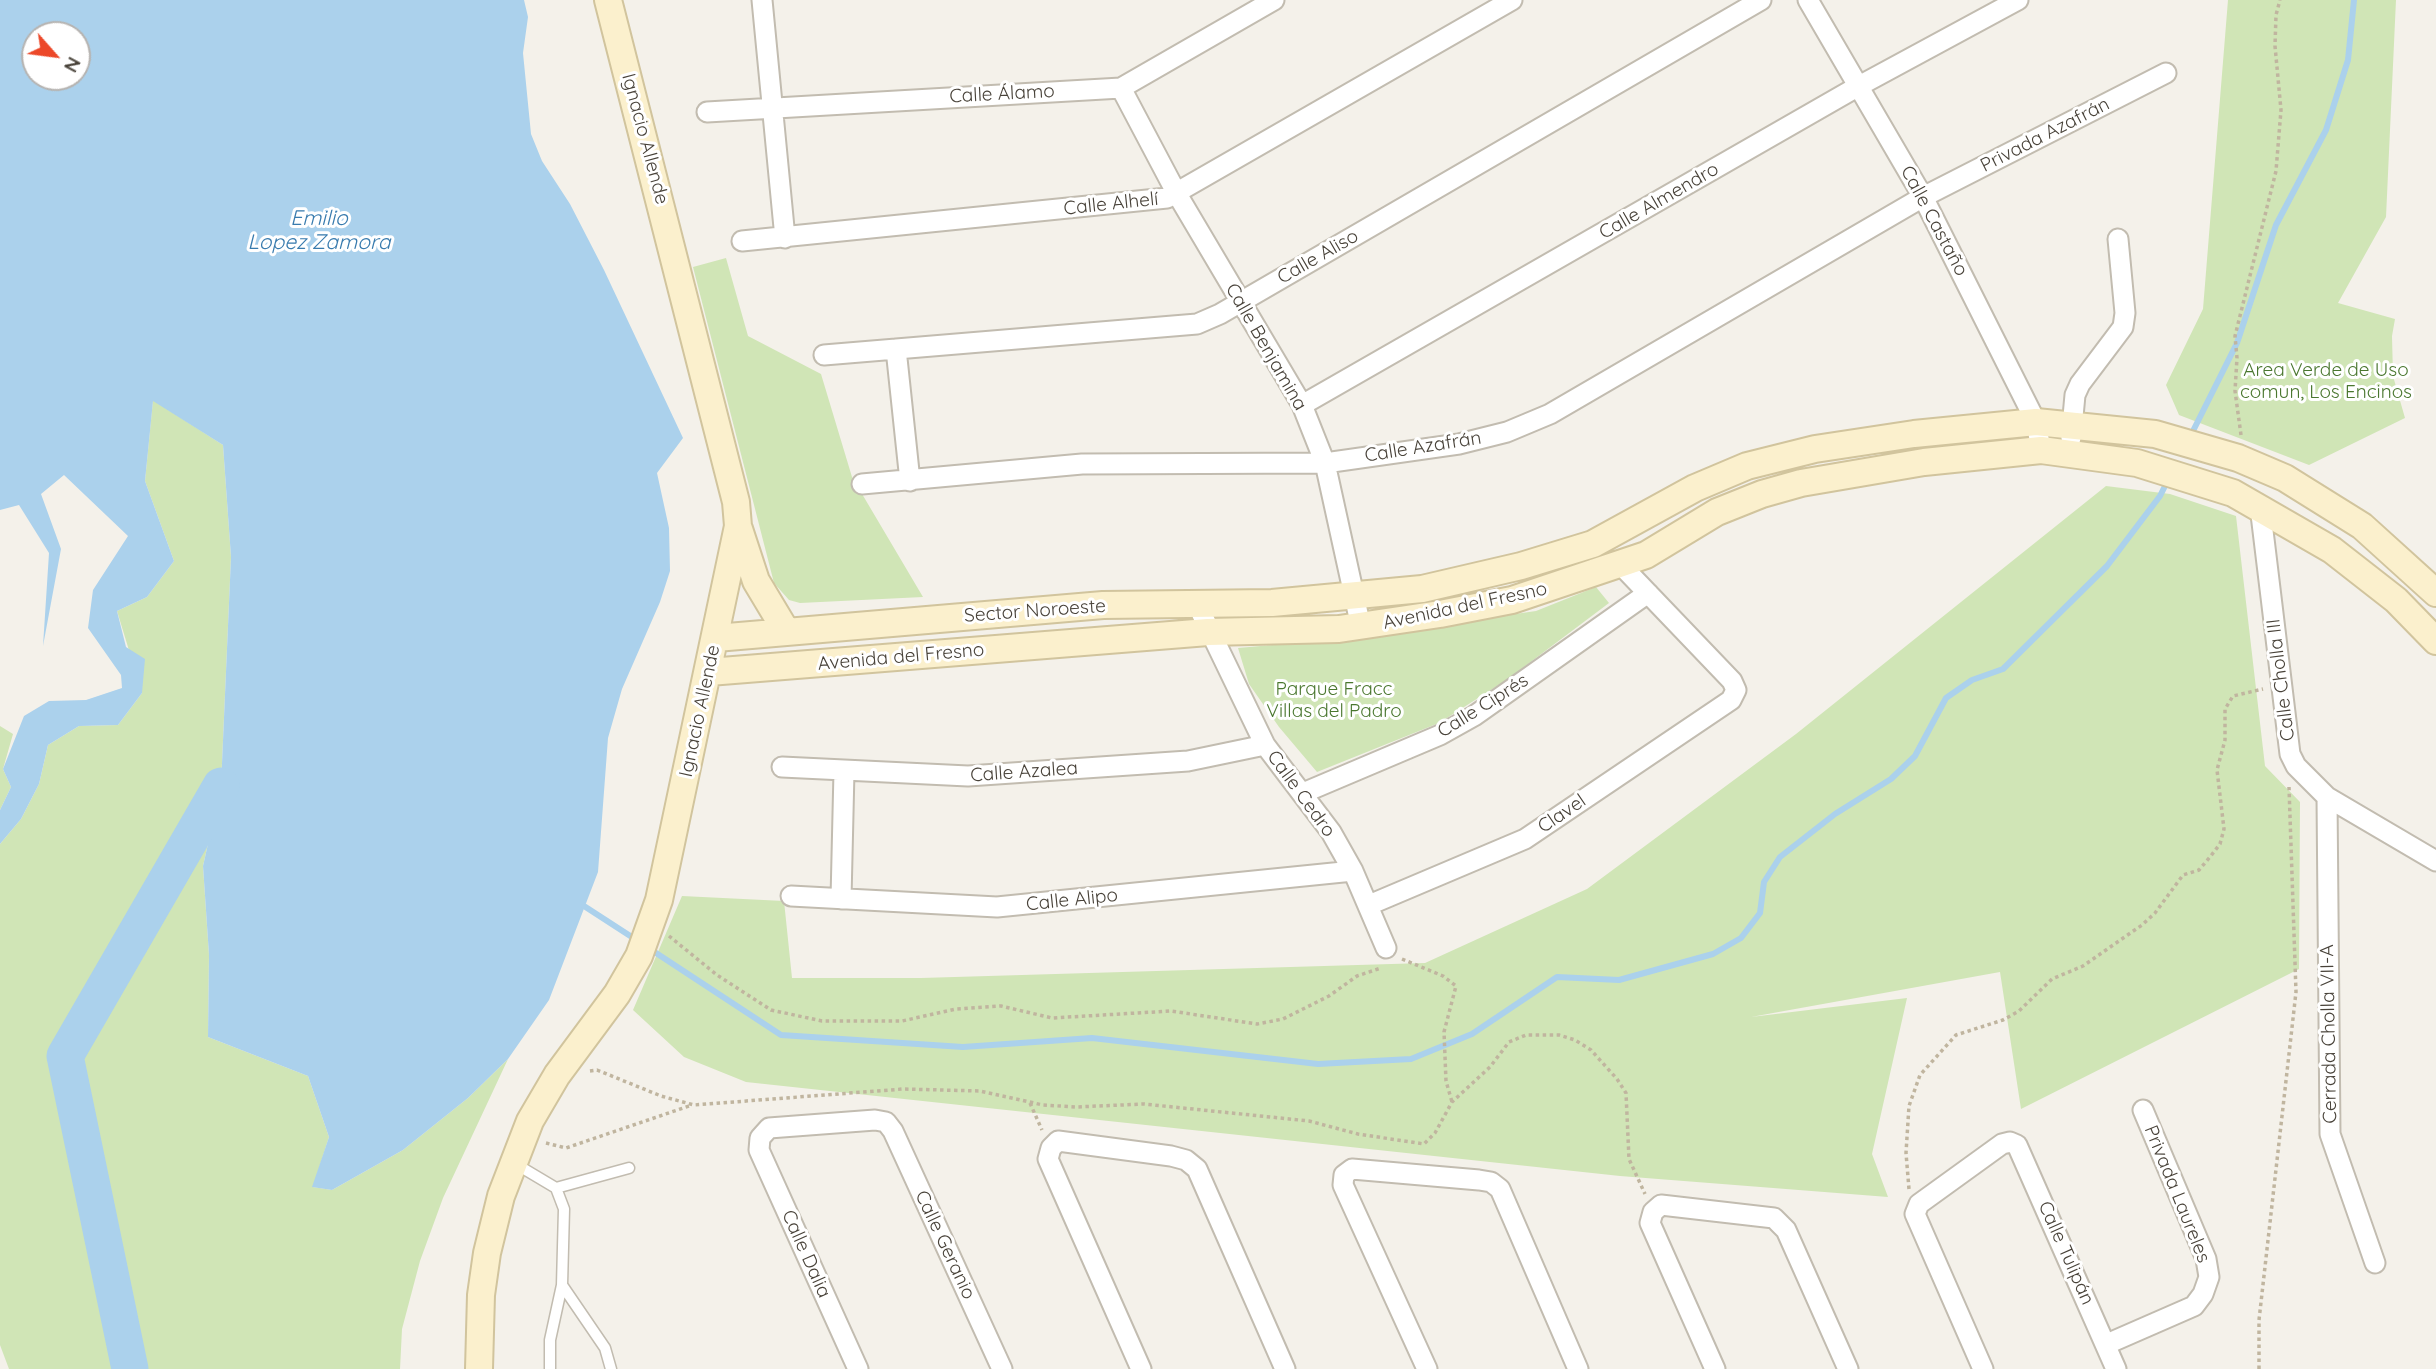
<!DOCTYPE html>
<meta charset="utf-8">
<style>
body{margin:0}
#map{position:relative;width:2436px;height:1369px;overflow:hidden;background:#f4f1ea;font-family:Quicksand,sans-serif}
canvas{display:block}
.north{position:absolute;left:21px;top:21px;width:70px;height:70px;box-sizing:border-box;background:#fff;border:2px solid #b6b3b0;border-radius:50%;rotate:118deg;font-size:19px;font-weight:700;line-height:28px;text-align:center;color:#484239}
.north::after{content:'';display:block;margin:auto;width:24px;height:32px;background:#ec4829;clip-path:polygon(50% 0,100% 100%,50% 72%,0 100%)}
</style>
<div id="map">
<canvas width="2436" height="1369"></canvas>
<div class="north">N</div>
</div>
<script>
const ctx = document.querySelector('canvas').getContext('2d');
ctx.lineJoin = 'round';
function fillPath(path, color) {
  ctx.fillStyle = color;
  ctx.fill(path, 'evenodd');
}
function toPath(rows) {
  const path = new Path2D();
  for (const r of rows) {
    path.moveTo(r[0], r[1]);
    for (let i = 2; i < r.length; i += 2) path.lineTo(r[i], r[i + 1]);
  }
  return path;
}
function strokePath(path, color, width, dash) {
  ctx.strokeStyle = color;
  ctx.lineWidth = width;
  ctx.lineCap = dash ? 'butt' : 'round';
  ctx.setLineDash(dash || []);
  ctx.stroke(path);
}
function drawText(font, color, halo, rows, align = 'center') {
  ctx.font = font + ' Quicksand,sans-serif';
  ctx.lineWidth = 6;
  ctx.setLineDash([]);
  ctx.textBaseline = 'middle';
  ctx.strokeStyle = halo;
  ctx.fillStyle = color;
  for (const [text, x, y, turn = 0] of rows) {
    ctx.save();
    ctx.translate(x, y);
    ctx.rotate((+turn || 0) * Math.PI / 180);
    ctx.textAlign = isNaN(turn) ? turn : align;
    if (halo) ctx.strokeText(text, 0, 0);
    ctx.fillText(text, 0, 0);
    ctx.restore();
  }
}
fillPath(toPath([
 [2228,0,2396,0,2386,217,2338,303,2395,319,2392,336,2393,376,2405,418,2309,465,2179,415,2166,385,2203,309],
 [726,258,748,336,821,374,852,477,923,597,800,603,789,600,774,583,693,267],
 [153,400,223,445,231,557,221,786,203,866,209,955,208,1037,308,1076,329,1137,313,1187,332,1190,403,1150,468,1098,508,1059,443,1198,420,1261,402,1329,400,1369,9,1369,0,1345,0,844,21,819,39,784,48,745,79,726,118,725,142,693,117,611,147,597,174,561,145,481],
 [2106,486,2170,494,2236,516,2265,766,2300,802,2299,969,2021,1109,2000,972,1751,1017,1907,998,1872,1154,1888,1197,1620,1176,746,1082,684,1057,633,1010,682,896,784,901,792,978,921,978,1425,963,1587,889,1796,734],
 [1596,587,1609,603,1508,679,1439,723,1317,772,1279,727,1249,684,1238,648,1340,639,1536,611],
 [0,726,13,734,3,769,11,787,0,810]
]), '#d0e5b6');
fillPath(toPath([
 [0,0,524,0,528,17,523,53,531,134,542,161,570,204,604,270,683,438,657,473,669,528,670,571,660,602,622,689,608,738,598,872,549,1000,508,1059,468,1098,403,1150,332,1190,312,1187,329,1137,308,1076,208,1037,209,955,203,866,221,786,231,557,223,445,153,401,145,481,174,561,147,597,117,611,126,647,145,659,142,693,118,725,79,726,48,745,39,784,21,819,0,844,0,810,11,787,3,769,24,716,49,701,86,700,122,688,121,675,88,628,93,590,128,536,64,475,41,494,61,549,43,646,49,553,19,505,0,510],
 [35,35,77,35,77,77,35,77]
]), '#abd1ec');
strokePath(toPath([
 [2190,437,2237,343,2276,225,2326,130,2348,60,2354,0],
 [584,906,638,941],
 [650,949,781,1035,963,1047,1092,1038,1318,1064,1411,1059,1472,1034,1557,977,1619,980,1713,954,1741,938,1760,913,1764,882,1780,857,1835,814,1891,779,1915,756,1946,698,1972,680,2003,669,2107,566,2160,496,2169,478]
]), '#abd1ec', 6);
strokePath(toPath([
 [130,1369,65,1056,221,786]
]), '#abd1ec', 37);
const lane = toPath([
 [514,1163,556,1188,564,1209,562,1285,605,1348,611,1369],
 [556,1188,629,1168],
 [550,1369,550,1340,562,1285]
]);
const street = toPath([
 [762,0,785,238],
 [1808,0,1923,197,2036,422,2041,450],
 [1121,88,1177,194,1302,405,1325,463,1361,627],
 [707,112,1121,88,1274,0],
 [742,241,1167,198,1512,0],
 [896,349,910,481],
 [824,355,1197,324,1220,314,1761,0],
 [1302,405,1857,87,2018,0],
 [2071,438,2075,395,2080,384,2123,327,2125,313,2118,239],
 [862,484,1082,464,1325,463,1459,444,1507,432,1550,414,1923,197,2166,73],
 [2260,506,2290,754,2296,766,2327,797,2436,861],
 [1196,602,1265,745,1331,832,1353,871,1386,948],
 [782,767,968,776,1188,761,1265,745],
 [1303,793,1440,735,1474,716,1648,593],
 [2327,797,2330,1134,2375,1263],
 [791,896,997,907,1353,871],
 [841,899,844,771],
 [1369,905,1525,839,1731,700,1736,690,1732,681,1620,564],
 [2107,1344,2194,1306,2203,1294,2209,1277,2206,1259,2143,1110],
 [858,1369,759,1150,760,1138,769,1128,875,1120,886,1122,893,1131,1002,1369],
 [1141,1369,1048,1159,1051,1148,1058,1141,1171,1156,1186,1160,1197,1169,1285,1369],
 [1427,1369,1343,1185,1344,1175,1352,1169,1479,1180,1491,1182,1500,1189,1578,1369],
 [1715,1369,1650,1223,1653,1212,1661,1205,1774,1218,1786,1230,1848,1369],
 [1983,1369,1915,1214,1919,1204,2002,1144,2010,1142,2017,1145,2116,1369]
]);
const secondary = toPath([
 [739,529,756,581,786,631],
 [716,638,1103,605,1272,603,1422,589,1521,566,1593,544,1695,488,1747,466,1815,449,1914,434,2036,422,2155,434,2238,458,2285,478,2362,526,2436,593],
 [709,672,1208,632,1339,629,1440,614,1512,600,1646,555,1717,512,1762,494,1801,483,1924,462,2041,450,2137,463,2233,493,2332,550,2396,600,2436,641],
 [479,1369,481,1295,487,1253,501,1196,530,1121,557,1075,617,994,639,956,659,900,738,526,736,502,608,0]
]);
strokePath(lane, '#c2bcb0', 13);
strokePath(street, '#c2bcb0', 23);
strokePath(secondary, '#d1c49d', 30);
strokePath(toPath([
 [2241,435,2235,391,2237,358,2235,336,2276,171,2281,110,2275,46,2276,15,2280,0],
 [669,936,717,975,771,1010,822,1021,902,1021,956,1009,1001,1006,1052,1018,1171,1011,1257,1024,1283,1019,1329,996,1357,976,1381,968],
 [1402,959,1443,976,1456,986,1444,1032,1446,1081,1452,1102],
 [590,1071,597,1070,661,1096,694,1105,903,1089,980,1091,1043,1105,1076,1107,1144,1104,1309,1121,1358,1134,1424,1144,1435,1133,1452,1102,1490,1067,1509,1042,1526,1035,1559,1035,1575,1040,1591,1050,1617,1079,1626,1093,1629,1159,1645,1194],
 [1030,1103,1042,1130],
 [546,1143,566,1148,692,1105],
 [1909,1189,1906,1153,1909,1106,1920,1075,1956,1035,2003,1020,2019,1011,2052,979,2083,966,2142,925,2155,913,2183,875,2199,870,2210,857,2220,844,2224,829,2217,770,2225,740,2225,709,2233,696,2263,689],
 [2259,1369,2259,1320,2296,992,2289,787]
]), '#c0b59f', 3.5, [3.5, 3.5]);
strokePath(lane, '#fff', 10);
strokePath(street, '#fff', 19);
strokePath(secondary, '#fbf0cd', 26);
drawText('19px', '#484239', '#fff', [
 ["Calle Álamo",1002,94,-3],
 ["Privada Azafrán",2045,135,-27],
 ["Ignacio Allende",645,139,75],
 ["Calle Almendro",1659,201,-30],
 ["Calle Alhelí",1111,204,-6],
 ["Calle Castaño",1934,221,62],
 ["Calle Aliso",1318,257,-30],
 ["Calle Benjamina",1266,347,60],
 ["Calle Azafrán",1423,447,-9],
 ["Avenida del Fresno",1465,606,-12],
 ["Sector Noroeste",1035,611,-4],
 ["Avenida del Fresno",901,657,-5],
 ["Calle Cholla III",2281,680,-97],
 ["Calle Ciprés",1483,706,-32],
 ["Ignacio Allende",700,711,-78],
 ["Calle Azalea",1024,772,-4],
 ["Calle Cedro",1301,794,54],
 ["Clavel",1562,814,-34],
 ["Calle Alipo",1072,900,-6],
 ["Cerrada Cholla VII-A",2329,1034,-91],
 ["Privada Laureles",2177,1194,68],
 ["Calle Geranio",945,1245,65],
 ["Calle Tulipán",2066,1253,66],
 ["Calle Dalia",806,1254,66]
]);
drawText('19px', '#4a772f', '#fff', [
 ["Area Verde de Uso",2326,370],
 ["comun, Los Encinos",2326,392],
 ["Parque Fracc",1334,689],
 ["Villas del Padro",1334,711]
]);
drawText('italic 21px', '#387bae', '#fff', [
 ["Emilio",319,219],
 ["Lopez Zamora",319,243]
]);
</script>
